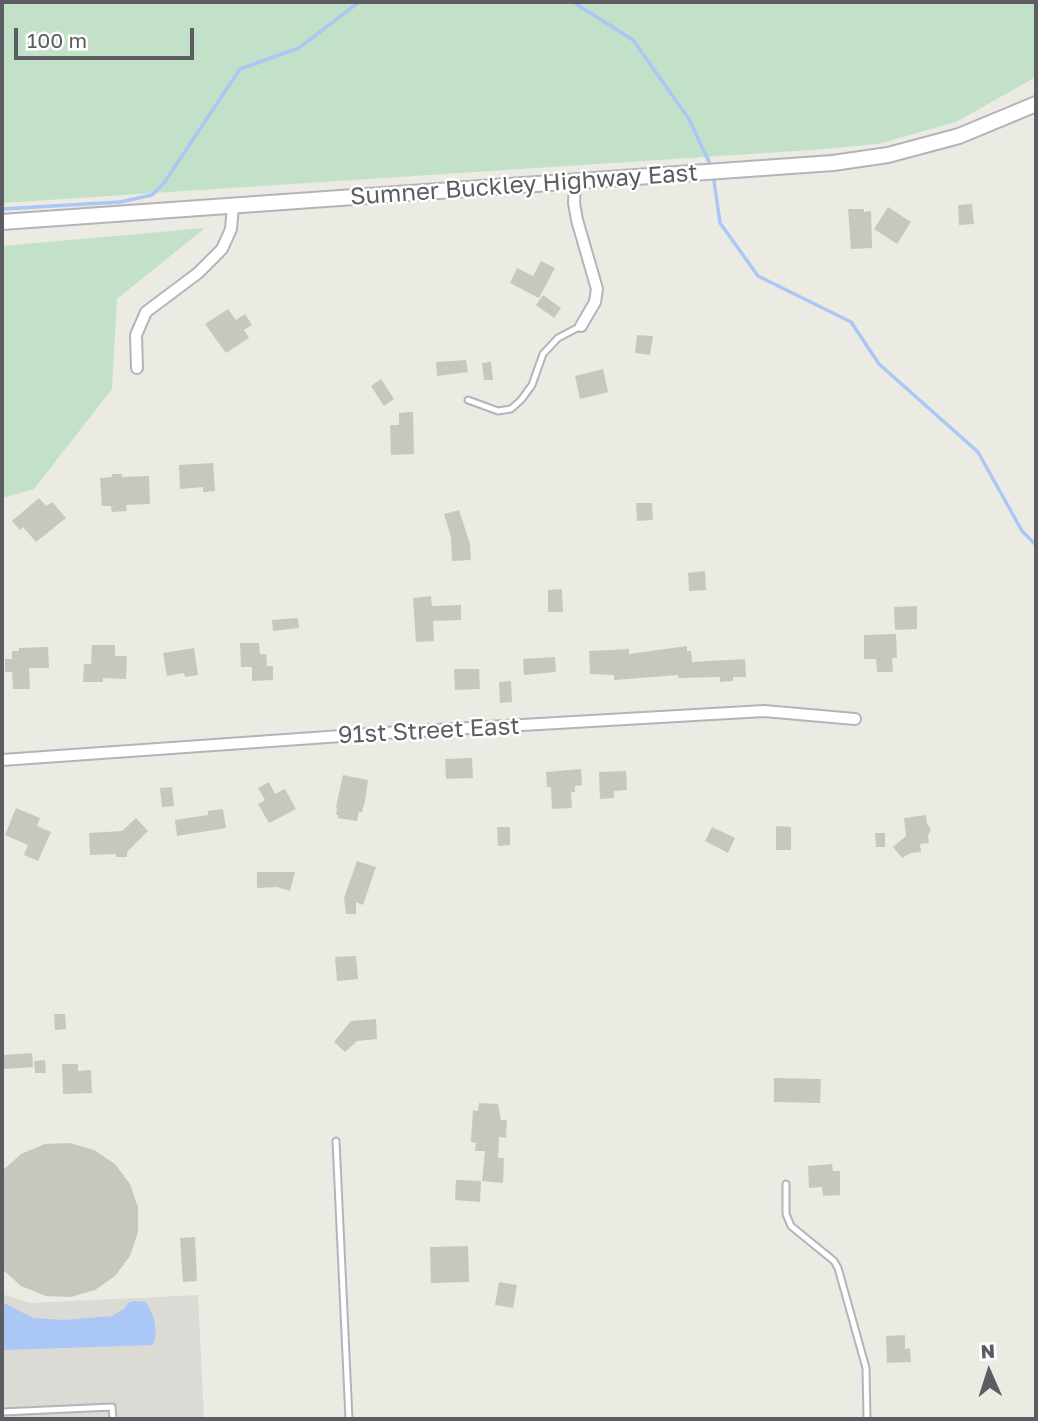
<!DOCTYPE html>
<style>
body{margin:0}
#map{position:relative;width:1038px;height:1421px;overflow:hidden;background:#ecebe3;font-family:"Golos Text",sans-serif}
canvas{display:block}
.frame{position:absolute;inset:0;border:4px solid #5b5d62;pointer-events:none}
.north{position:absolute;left:954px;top:1337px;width:70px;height:70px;-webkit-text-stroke:5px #fff;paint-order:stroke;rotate:357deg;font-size:19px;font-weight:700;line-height:28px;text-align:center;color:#5b5d62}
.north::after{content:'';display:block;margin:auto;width:24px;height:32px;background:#5b5d62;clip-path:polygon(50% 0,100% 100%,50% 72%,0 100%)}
.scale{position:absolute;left:14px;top:28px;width:180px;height:32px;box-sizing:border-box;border:4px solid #5b5d62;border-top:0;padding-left:9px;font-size:21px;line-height:24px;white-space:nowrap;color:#5b5d62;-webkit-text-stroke:5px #fff;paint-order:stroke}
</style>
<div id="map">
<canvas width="1038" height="1421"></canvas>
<div class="frame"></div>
<div class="north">N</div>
<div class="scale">100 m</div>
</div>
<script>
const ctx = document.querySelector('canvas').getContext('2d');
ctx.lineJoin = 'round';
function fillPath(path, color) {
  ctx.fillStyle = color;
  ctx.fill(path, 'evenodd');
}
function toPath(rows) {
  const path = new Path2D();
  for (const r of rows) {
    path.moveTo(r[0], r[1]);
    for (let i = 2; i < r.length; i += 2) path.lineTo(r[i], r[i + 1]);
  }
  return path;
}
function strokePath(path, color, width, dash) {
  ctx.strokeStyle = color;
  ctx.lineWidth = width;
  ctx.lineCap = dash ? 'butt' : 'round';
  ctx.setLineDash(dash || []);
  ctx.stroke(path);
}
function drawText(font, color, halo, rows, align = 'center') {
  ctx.font = font + ' "Golos Text",sans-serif';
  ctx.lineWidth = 5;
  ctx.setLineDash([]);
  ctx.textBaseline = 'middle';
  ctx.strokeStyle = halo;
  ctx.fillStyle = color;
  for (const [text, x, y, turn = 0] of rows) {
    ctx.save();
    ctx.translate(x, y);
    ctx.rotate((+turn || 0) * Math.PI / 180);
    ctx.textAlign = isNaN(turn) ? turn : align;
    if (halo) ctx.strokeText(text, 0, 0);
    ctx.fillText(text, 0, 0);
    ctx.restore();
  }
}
fillPath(toPath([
 [2,1294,30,1303,198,1295,204,1419,2,1419]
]), '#dbdad5');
fillPath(toPath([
 [2,2,1036,2,1036,77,956,122,878,144,811,150,2,203],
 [205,228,117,299,112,389,34,489,2,498,2,246]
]), '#c2e1c8');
fillPath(toPath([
 [135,1301,146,1302,154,1318,156,1333,153,1345,2,1350,2,1302,33,1318,64,1320,112,1316,124,1309,128,1303]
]), '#aac7f5');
strokePath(toPath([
 [573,2,633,40,689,119,711,166],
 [713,174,720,223,758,276,851,322,879,364,978,452,1022,531,1036,545],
 [2,209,120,202,152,195,164,183,240,69,299,48,359,2]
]), '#aac7f5', 3.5);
fillPath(toPath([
 [972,204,974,224,959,225,958,205],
 [888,207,911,222,897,244,874,229],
 [848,209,864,209,864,212,871,211,872,248,851,249],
 [541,261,555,268,539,298,510,283,517,268,533,276],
 [543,295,561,308,554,318,536,305],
 [228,309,236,320,245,314,252,325,244,330,249,338,226,353,205,324],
 [637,335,653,336,650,355,635,353],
 [466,360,468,372,437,376,436,362],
 [491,362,493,380,484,380,482,363],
 [603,369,608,392,580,399,575,376],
 [381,379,394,399,384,406,371,386],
 [413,412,414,454,391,455,390,425,399,425,399,413],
 [213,463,215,491,203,492,203,487,180,489,179,465],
 [112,474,122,474,122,477,149,476,150,504,126,505,127,511,112,512,111,506,102,506,100,478,112,477],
 [39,498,46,506,52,502,66,518,36,542,23,527,20,530,12,521],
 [636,503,652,503,653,520,637,521],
 [459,510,470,544,471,560,452,561,451,537,444,514],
 [705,571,706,590,689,591,688,573],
 [562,589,563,612,548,612,548,590],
 [431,596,432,606,461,605,461,620,433,621,434,641,416,642,413,598],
 [917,606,917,629,895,630,894,607],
 [298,618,299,628,273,631,272,620],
 [896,634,897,658,892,658,893,672,877,672,876,659,864,659,864,635],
 [240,643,259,643,260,654,266,654,267,666,273,666,273,680,252,681,252,667,241,667],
 [92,645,115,645,115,656,127,656,126,679,103,678,103,682,83,682,84,664,91,664],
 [687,646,687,651,691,651,692,662,745,659,746,677,733,677,733,681,720,682,720,677,678,678,678,675,614,680,614,675,590,674,589,651,629,649,629,654],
 [48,647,49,668,29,668,30,689,13,689,12,672,5,672,5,659,12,659,12,651,19,651,19,648],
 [194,648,198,675,185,677,184,673,167,676,163,653],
 [555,657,556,672,524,675,523,659],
 [454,669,479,669,480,689,455,690],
 [511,681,512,702,500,703,499,682],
 [472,758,473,778,446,779,445,759],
 [581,769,582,785,575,786,575,792,571,792,572,808,552,809,551,787,547,787,546,772],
 [626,771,627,790,614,791,614,798,600,799,599,772],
 [343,775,368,780,365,801,362,812,359,812,357,821,338,818,338,815,336,815,337,808,336,807],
 [269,782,275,794,285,789,296,809,269,823,258,804,265,800,258,788],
 [172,787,174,806,162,807,160,788],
 [16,808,40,818,37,826,51,832,38,861,24,855,28,845,5,835],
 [223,809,226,828,177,836,175,820,208,815,208,811],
 [926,815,927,824,931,829,928,836,929,843,920,844,921,852,911,853,902,858,893,847,906,836,904,818],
 [136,818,148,831,127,852,127,857,116,857,116,854,90,855,89,833,122,831],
 [776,826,791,827,791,850,776,850],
 [497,827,510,827,510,845,498,846],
 [712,827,735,838,728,853,705,841],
 [875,833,885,833,885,847,876,847],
 [357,861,376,867,363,905,356,902,356,914,346,914,344,898],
 [257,872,295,872,290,891,277,887,257,888],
 [356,956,358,979,337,981,335,957],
 [54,1014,65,1014,66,1029,55,1030],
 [376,1019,377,1039,357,1041,345,1052,334,1042,351,1021],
 [32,1053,33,1067,4,1069,3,1055],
 [45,1060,46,1073,35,1073,34,1061],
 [62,1064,78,1064,78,1071,91,1070,92,1093,63,1094],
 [774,1078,821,1079,820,1103,774,1102],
 [479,1103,498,1104,501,1120,507,1120,506,1138,499,1137,498,1158,504,1158,503,1183,482,1181,485,1151,475,1151,476,1143,471,1142,473,1110,478,1111],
 [70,1143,94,1150,115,1164,130,1184,138,1207,138,1232,130,1256,115,1276,95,1290,71,1297,46,1296,21,1286,2,1269,2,1171,21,1154,45,1144],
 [832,1164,833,1171,840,1171,840,1195,823,1196,822,1187,809,1188,808,1166],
 [456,1180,481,1181,480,1202,455,1200],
 [195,1237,197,1281,183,1282,180,1238],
 [468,1246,469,1282,431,1283,430,1247],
 [499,1282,517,1285,513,1308,495,1305],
 [905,1335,905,1349,910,1348,911,1362,887,1363,886,1336]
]), '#c7c6bf');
const service = toPath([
 [468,400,498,411,511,409,521,400,532,385,543,354,558,338,581,326],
 [336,1141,349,1419],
 [786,1184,786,1214,791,1226,834,1261,838,1268,866,1368,867,1419],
 [2,1412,112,1407,113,1419]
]);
const minor = toPath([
 [575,182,574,203,577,220,597,289,595,302,581,326],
 [137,368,136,335,146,312,198,273,222,249,231,229,233,206],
 [2,760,384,733,764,711,855,719]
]);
const tertiary = toPath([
 [2,222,833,163,888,155,959,136,1036,104]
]);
strokePath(service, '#b3b4b9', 9);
strokePath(minor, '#b3b4b9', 14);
strokePath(tertiary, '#b3b4b9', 18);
strokePath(service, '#fff', 5);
strokePath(minor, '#fff', 10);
strokePath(tertiary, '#fff', 14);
drawText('24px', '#5b5d62', '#fff', [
 ["Sumner Buckley Highway East",524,185,-4],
 ["91st Street East",429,731,-3]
]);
</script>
